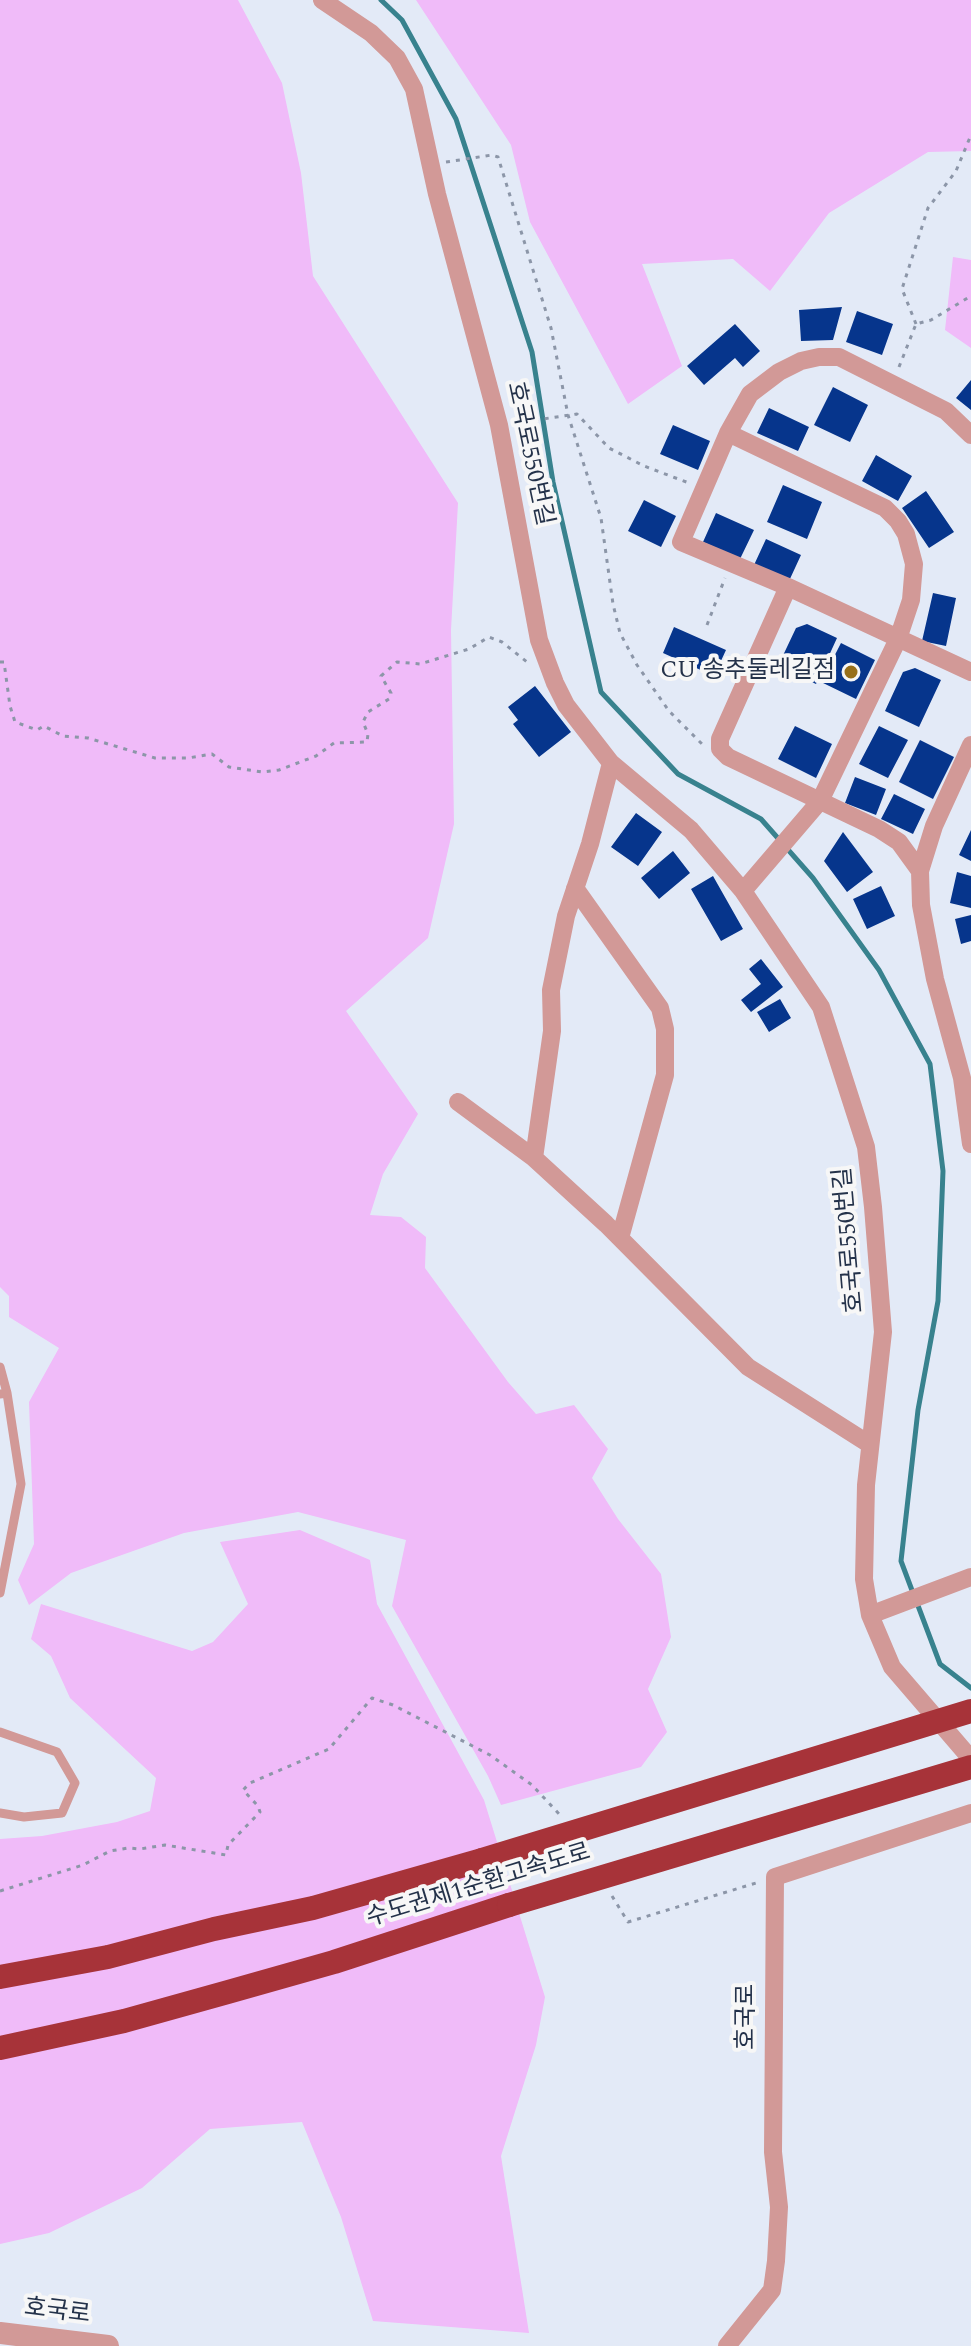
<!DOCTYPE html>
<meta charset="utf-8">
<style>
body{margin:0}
canvas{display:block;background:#e3eaf7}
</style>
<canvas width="971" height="2346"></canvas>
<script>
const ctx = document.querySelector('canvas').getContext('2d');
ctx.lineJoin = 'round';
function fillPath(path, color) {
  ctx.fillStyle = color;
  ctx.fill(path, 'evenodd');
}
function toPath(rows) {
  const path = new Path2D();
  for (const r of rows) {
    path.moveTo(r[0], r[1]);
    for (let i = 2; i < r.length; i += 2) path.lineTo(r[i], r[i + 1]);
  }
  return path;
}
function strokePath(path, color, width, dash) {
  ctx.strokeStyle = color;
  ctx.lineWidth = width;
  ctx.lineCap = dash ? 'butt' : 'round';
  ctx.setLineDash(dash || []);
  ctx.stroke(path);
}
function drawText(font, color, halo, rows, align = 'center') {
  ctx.font = font + ' Spectral,"Noto Sans KR",serif';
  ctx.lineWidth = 8;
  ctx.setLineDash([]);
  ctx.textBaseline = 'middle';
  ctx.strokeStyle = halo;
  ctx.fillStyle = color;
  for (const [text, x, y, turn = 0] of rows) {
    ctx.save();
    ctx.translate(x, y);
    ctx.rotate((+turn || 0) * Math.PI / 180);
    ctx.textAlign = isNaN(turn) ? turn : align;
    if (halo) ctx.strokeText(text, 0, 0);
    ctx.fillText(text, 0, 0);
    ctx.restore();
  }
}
fillPath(toPath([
 [0,0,238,0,282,83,301,173,313,276,458,503,451,630,454,824,428,938,346,1011,418,1114,383,1174,370,1215,401,1217,426,1237,425,1268,508,1382,536,1414,574,1405,608,1449,592,1478,618,1519,661,1574,671,1637,648,1689,667,1732,641,1767,501,1805,488,1776,392,1606,406,1540,298,1512,184,1533,71,1573,29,1605,18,1580,34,1544,29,1402,59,1348,9,1317,9,1296,0,1287],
 [416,0,971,0,971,151,928,152,829,213,770,291,733,259,642,264,682,366,628,404,530,222,511,145],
 [953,257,971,260,971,348,945,330],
 [300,1530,370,1560,377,1604,484,1800,545,1997,536,2045,501,2156,529,2333,373,2321,341,2217,302,2122,210,2129,142,2188,49,2233,0,2244,0,1839,42,1836,117,1822,150,1811,156,1778,70,1698,51,1656,31,1639,41,1604,192,1651,213,1642,248,1604,220,1542]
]), '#f0bbf9');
strokePath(toPath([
 [381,0,402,20,456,119,532,352,553,482,601,692,678,774,761,819,813,878,879,970,930,1064,943,1171,938,1301,918,1410,901,1561,913,1593],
 [917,1603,940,1664,971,1688]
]), '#38828e', 5);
fillPath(toPath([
 [842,307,833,340,801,341,799,310],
 [857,311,893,324,882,355,846,342],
 [735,324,760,351,743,367,735,358,704,385,687,366],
 [971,380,971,410,956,398],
 [833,387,868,405,850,442,814,425],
 [769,408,809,427,798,451,757,433],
 [673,425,710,441,698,470,660,454],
 [876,455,912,476,898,501,862,481],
 [783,485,822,502,807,539,767,522],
 [926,491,954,532,929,548,902,508],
 [644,500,676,516,661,547,628,531],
 [716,513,754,530,740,559,703,542],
 [766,539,801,555,789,581,754,565],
 [933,593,956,598,946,646,922,641],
 [807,624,837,638,816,684,778,666,796,628],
 [674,627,726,650,714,676,663,653],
 [841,643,875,660,856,699,821,682],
 [915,668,941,680,919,727,885,711,903,672],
 [535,686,571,732,539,757,513,724,518,720,508,707],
 [795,726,832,744,816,778,778,759],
 [879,726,908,740,888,778,859,764],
 [920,740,954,757,933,799,899,782],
 [855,777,886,789,876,815,845,803],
 [894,794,925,809,913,834,881,819],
 [636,813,662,832,638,866,611,847],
 [971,830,971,861,959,855],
 [843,832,873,872,847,892,824,861],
 [673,851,690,873,659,899,641,878],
 [957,872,971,876,971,908,950,903],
 [713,876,743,929,721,941,691,889],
 [881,886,895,916,867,929,853,899],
 [971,915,971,941,961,944,955,919],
 [761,959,783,987,751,1012,741,1000,761,984,749,969],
 [780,999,791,1018,769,1032,757,1012]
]), '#06358c');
strokePath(toPath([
 [446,162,492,155,498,157,551,328,568,415,601,518,613,604,620,633,637,665,669,711,702,744],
 [916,324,902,289,928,208,956,171,971,135],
 [899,367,916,324,931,320,971,296],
 [515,423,577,414,609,448,644,466,689,483],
 [707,625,725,578],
 [0,662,4,662,10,706,15,722,37,730,44,726,63,736,88,738,155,758,188,758,212,754,229,767,262,772,279,770,316,756,334,743,367,742,368,734,363,722,368,712,389,699,391,693,381,676,397,662,420,664,469,649,489,637,502,642,527,662],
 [0,1891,83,1865,110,1851,128,1848,140,1849,165,1845,226,1855,228,1845,260,1812,258,1806,243,1790,250,1783,329,1749,372,1698,393,1705,490,1755,532,1785,561,1816],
 [612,1896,628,1922,756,1883]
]), '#8c96a8', 3, [4, 6]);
strokePath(toPath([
 [0,1367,7,1393],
 [0,1394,7,1393,21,1484,0,1593],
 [0,1732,57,1752,75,1783,62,1813,24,1817,0,1813]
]), '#d29997', 9);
strokePath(toPath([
 [322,0,371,33,397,58,414,89,437,194,499,425,539,640,555,683,566,705,611,763,691,830,743,891,821,1007,866,1147,873,1207,883,1332,866,1485,864,1579,870,1615,892,1667,971,1759],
 [728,433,885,508,898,521,906,534,914,564,911,600,898,639,820,801,743,891],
 [971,435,946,411,839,357,819,357,801,361,779,372,750,394,728,433,681,542,788,587,971,672],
 [788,587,720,739,720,749,728,757,879,829,899,842,920,871,934,826,971,745],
 [920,871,921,905,935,979,962,1078,971,1144],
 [575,888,660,1008,665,1029,665,1075,620,1238],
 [458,1102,534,1158,606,1224,748,1367,869,1444],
 [534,1158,552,1031,551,990,566,916,590,844,611,763],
 [870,1615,971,1577],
 [727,2346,772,2290,776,2261,779,2207,773,2152,775,1877,971,1813]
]), '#d29997', 18);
strokePath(toPath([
 [0,2333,108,2346]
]), '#d29997', 22);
strokePath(toPath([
 [0,1977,108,1957,214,1929,313,1908,482,1860],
 [0,2048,124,2021,228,1992,334,1962,509,1905]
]), '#a73339', 24);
strokePath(toPath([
 [482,1860,971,1711],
 [509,1905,971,1767]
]), '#a73339', 24);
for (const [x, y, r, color] of [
 [851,672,8,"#976f1a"]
]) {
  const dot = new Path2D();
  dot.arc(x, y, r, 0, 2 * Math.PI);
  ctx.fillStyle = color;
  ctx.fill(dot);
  strokePath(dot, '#f7f7f7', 3);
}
drawText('24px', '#24324a', '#f7f7f7', [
 ["호국로550번길",528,454,78],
 ["호국로550번길",851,1240,-95],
 ["수도권제1순환고속도로",479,1887,-17],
 ["호국로",748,2017,-90],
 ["호국로",57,2313,7]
]);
drawText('24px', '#24324a', '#f7f7f7', [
 ["CU 송추둘레길점",835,672]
], 'right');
</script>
